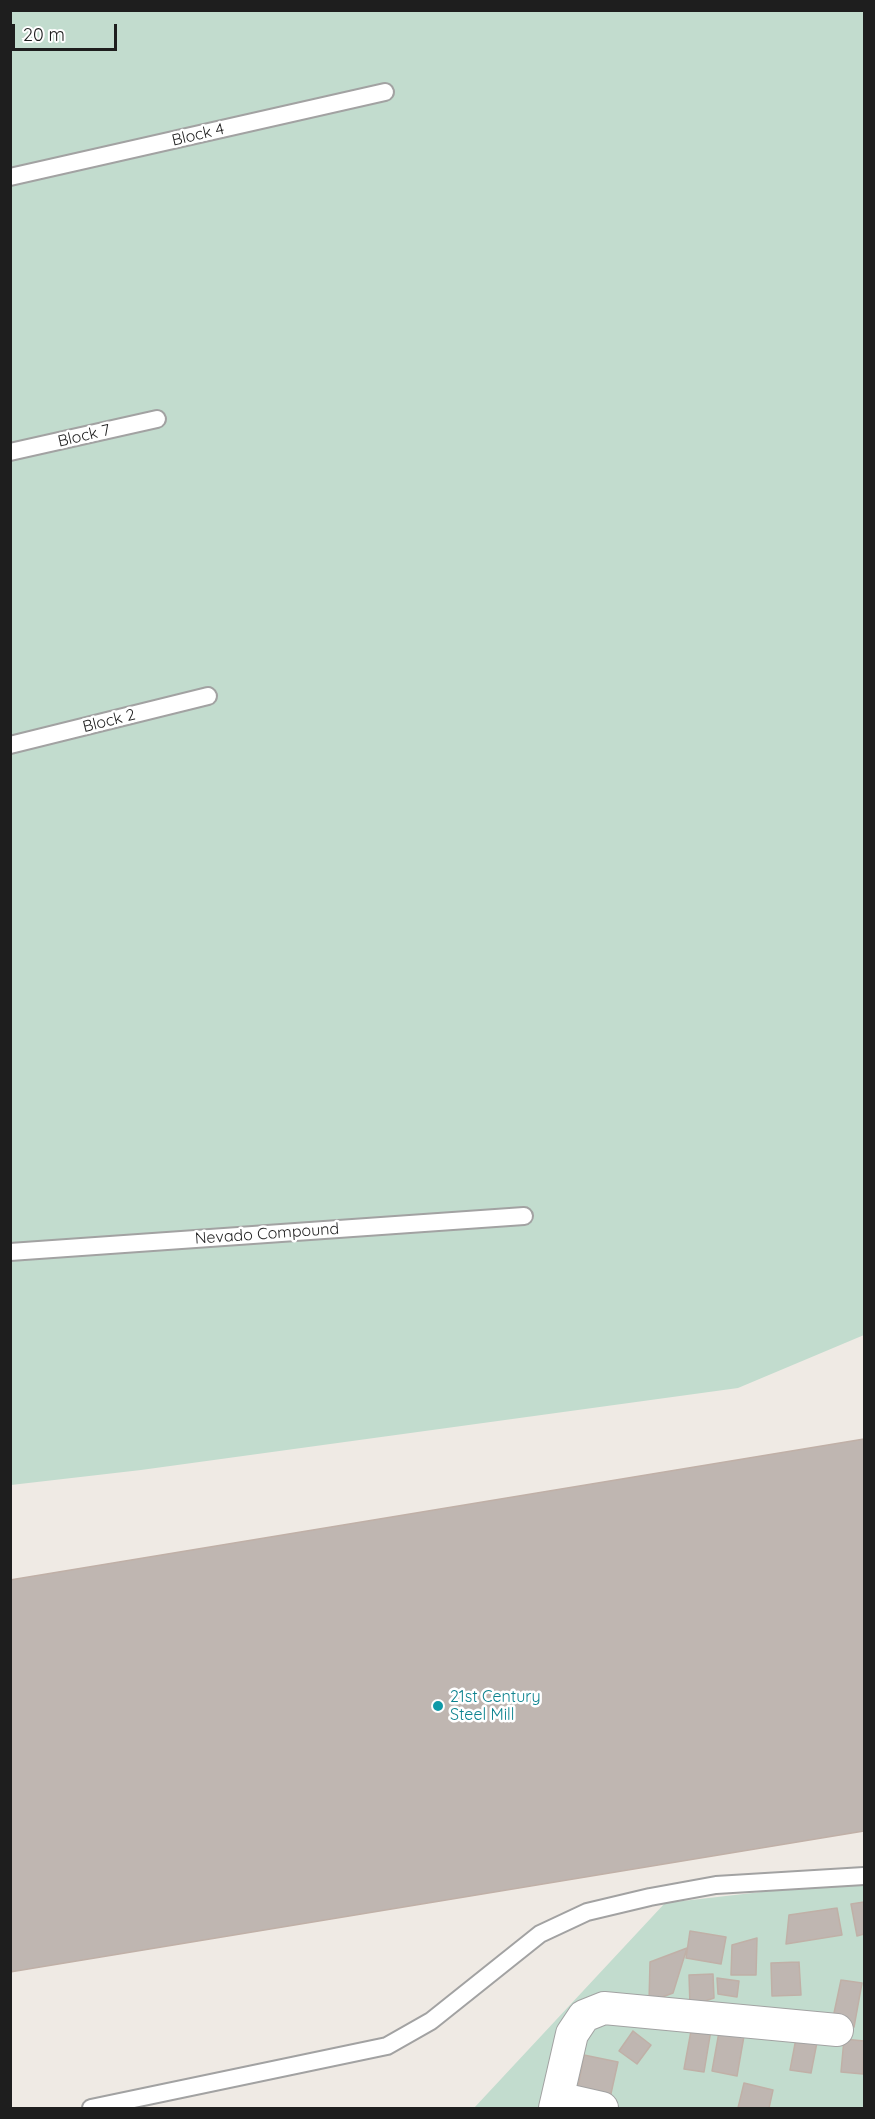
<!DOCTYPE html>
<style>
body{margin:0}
#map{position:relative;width:875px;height:2119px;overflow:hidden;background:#efeae4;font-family:Quicksand,sans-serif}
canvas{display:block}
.frame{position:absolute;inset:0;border:12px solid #1e1e1e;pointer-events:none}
.scale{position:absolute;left:12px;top:24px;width:105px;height:27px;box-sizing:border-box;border:3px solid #1e1e1e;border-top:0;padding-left:8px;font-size:18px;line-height:21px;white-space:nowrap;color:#1e1e1e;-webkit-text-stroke:4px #fff;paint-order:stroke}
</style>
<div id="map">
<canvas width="875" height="2119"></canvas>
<div class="frame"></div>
<div class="scale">20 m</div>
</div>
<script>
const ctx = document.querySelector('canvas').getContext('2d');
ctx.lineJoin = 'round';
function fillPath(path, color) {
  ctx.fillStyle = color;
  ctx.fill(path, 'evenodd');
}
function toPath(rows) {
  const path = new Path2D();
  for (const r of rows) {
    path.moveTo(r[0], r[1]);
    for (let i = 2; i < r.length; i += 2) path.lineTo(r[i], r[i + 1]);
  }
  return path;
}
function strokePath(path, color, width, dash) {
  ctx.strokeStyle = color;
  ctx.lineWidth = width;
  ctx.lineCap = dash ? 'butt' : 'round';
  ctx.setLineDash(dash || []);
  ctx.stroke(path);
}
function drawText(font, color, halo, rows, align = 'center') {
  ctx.font = font + ' Quicksand,sans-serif';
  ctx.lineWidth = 5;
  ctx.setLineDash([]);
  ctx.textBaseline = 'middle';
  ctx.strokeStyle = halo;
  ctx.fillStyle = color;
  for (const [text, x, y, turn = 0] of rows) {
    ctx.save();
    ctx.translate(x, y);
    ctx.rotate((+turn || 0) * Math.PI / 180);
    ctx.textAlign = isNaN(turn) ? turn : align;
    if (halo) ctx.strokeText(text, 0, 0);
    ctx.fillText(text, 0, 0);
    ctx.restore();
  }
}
fillPath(toPath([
 [10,11,864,11,864,1335,738,1388,141,1470,11,1485],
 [831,1884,864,1885,864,2108,474,2108,665,1903]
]), '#c2dcce');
const building = toPath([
 [864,1439,864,1831,10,1972,10,1580,864,1439],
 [864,1902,864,1934,857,1936,851,1904,864,1902],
 [837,1908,842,1935,786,1944,789,1915,837,1908],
 [690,1931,726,1937,721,1964,686,1958,690,1931],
 [757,1938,756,1975,731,1975,732,1945,757,1938],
 [687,1948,673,1993,649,2002,650,1962,687,1948],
 [799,1962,801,1995,772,1996,771,1963,799,1962],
 [713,1974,714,1998,690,2006,689,1975,713,1974],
 [717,1978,739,1981,737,1997,718,1994,717,1978],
 [841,1980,862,1983,854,2027,834,2013,841,1980],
 [693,2020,711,2030,704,2072,684,2069,693,2020],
 [798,2028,819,2032,811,2073,790,2070,798,2028],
 [633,2031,651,2045,637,2064,619,2051,633,2031],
 [719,2032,744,2036,737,2076,712,2071,719,2032],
 [844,2039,864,2041,863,2074,841,2072,844,2039],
 [584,2055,618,2062,610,2098,577,2092,584,2055],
 [744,2083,773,2090,769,2108,738,2108,744,2083]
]);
fillPath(building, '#bfb6b1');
strokePath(building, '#c0b0a7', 1.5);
const lane = toPath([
 [10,177,385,92],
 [10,452,157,419],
 [10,745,208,696],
 [10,1252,524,1216],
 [91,2108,387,2046,431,2021,540,1934,587,1912,650,1897,716,1885,864,1876]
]);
const street = toPath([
 [558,2098,602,2108],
 [555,2108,572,2034,584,2016,604,2008,837,2030]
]);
strokePath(lane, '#a2a2a2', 20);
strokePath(street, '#a2a2a2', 34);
strokePath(lane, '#fff', 16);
strokePath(street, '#fff', 32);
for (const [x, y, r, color] of [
 [438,1706,6,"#0f9aa8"]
]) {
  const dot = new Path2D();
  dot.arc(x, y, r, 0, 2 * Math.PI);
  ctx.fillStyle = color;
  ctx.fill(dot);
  strokePath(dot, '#fff', 2);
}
drawText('16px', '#1e1e1e', '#fff', [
 ["Block 4",198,135,-13],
 ["Block 7",84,436,-13],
 ["Block 2",109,721,-14],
 ["Nevado Compound",267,1234,-4]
]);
drawText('16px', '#0d838f', '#fff', [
 ["21st Century",450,1697],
 ["Steel Mill",450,1715]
], 'left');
</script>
